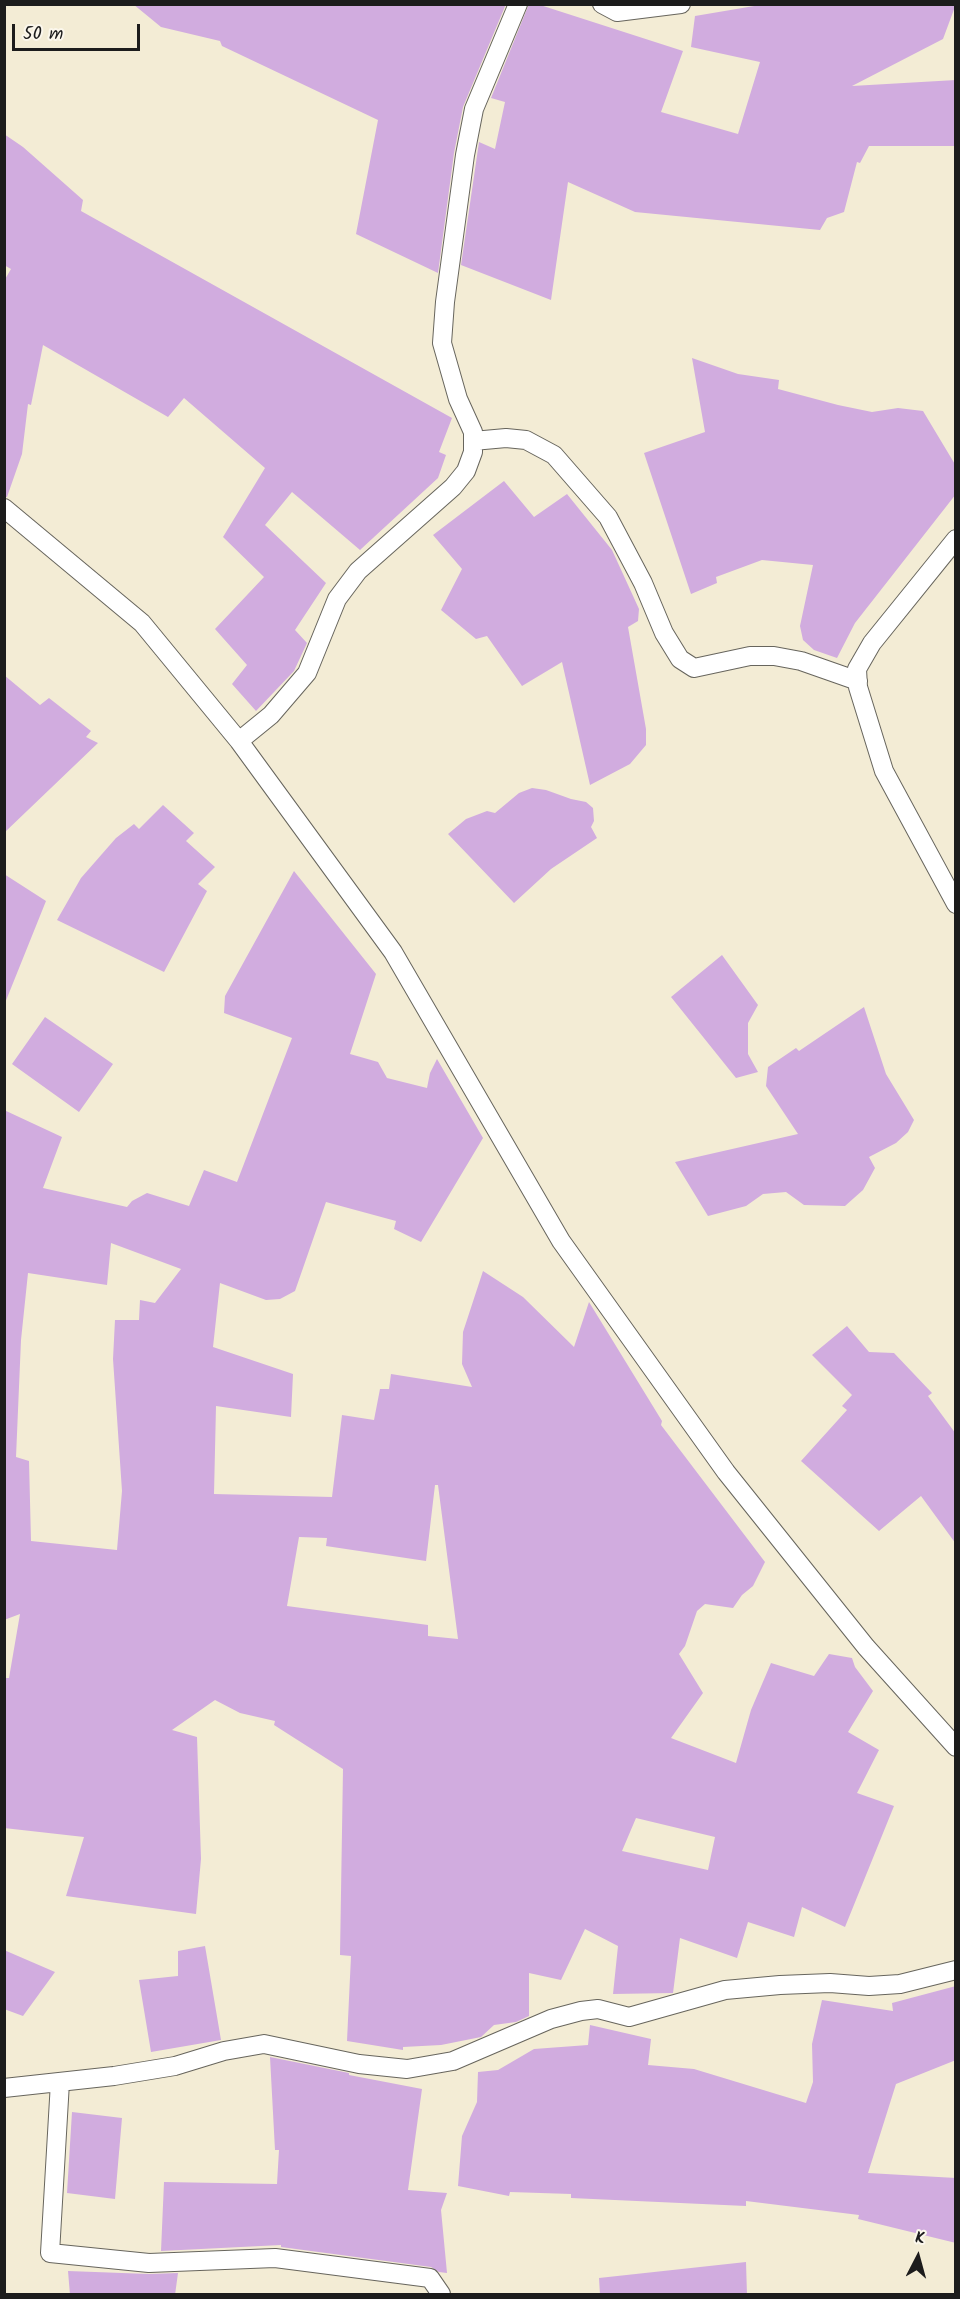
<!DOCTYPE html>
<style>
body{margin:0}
#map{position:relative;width:960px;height:2299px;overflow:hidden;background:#f3ecd5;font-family:Kalam,sans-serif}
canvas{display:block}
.frame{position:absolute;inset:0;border:6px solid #1c1c1c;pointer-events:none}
.north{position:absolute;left:888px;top:2227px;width:60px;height:60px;-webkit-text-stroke:4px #fbf7ec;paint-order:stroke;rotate:6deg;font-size:16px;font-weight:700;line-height:24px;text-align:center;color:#1c1c1c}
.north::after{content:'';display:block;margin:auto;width:21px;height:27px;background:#1c1c1c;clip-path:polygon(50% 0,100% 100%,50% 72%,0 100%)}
.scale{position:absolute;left:12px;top:24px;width:128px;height:27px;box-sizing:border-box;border:3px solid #1c1c1c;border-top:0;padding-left:8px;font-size:18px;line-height:21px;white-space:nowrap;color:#1c1c1c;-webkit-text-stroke:4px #fbf7ec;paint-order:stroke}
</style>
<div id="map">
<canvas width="960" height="2299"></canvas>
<div class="frame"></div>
<div class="north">K</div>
<div class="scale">50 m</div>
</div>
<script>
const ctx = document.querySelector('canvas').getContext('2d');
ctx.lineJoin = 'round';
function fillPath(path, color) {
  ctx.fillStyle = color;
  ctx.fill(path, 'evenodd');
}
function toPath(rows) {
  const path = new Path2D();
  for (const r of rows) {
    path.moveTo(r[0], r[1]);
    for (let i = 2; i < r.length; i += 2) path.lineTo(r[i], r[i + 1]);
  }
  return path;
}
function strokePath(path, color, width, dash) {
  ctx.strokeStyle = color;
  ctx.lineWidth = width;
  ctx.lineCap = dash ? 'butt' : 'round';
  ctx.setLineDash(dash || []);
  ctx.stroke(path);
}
fillPath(toPath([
 [133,4,506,4,463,107,454,153,438,273,356,234,378,120,222,46,220,41,161,27],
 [529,4,537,4,683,51,661,112,738,134,760,62,691,47,695,16,766,4,956,4,943,39,852,86,956,80,956,146,869,146,860,163,857,162,844,212,827,218,820,230,635,212,568,182,551,300,461,265,479,142,495,149,505,102,491,98],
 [4,134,23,147,83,200,81,211,452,418,439,452,446,455,438,478,360,550,292,492,265,525,326,583,295,630,307,643,294,671,256,711,232,684,247,665,215,629,264,577,223,537,265,468,184,398,168,417,43,345,31,405,28,404,22,454,7,497,4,497,4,281,11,269,4,265],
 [692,358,738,374,779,380,778,389,838,405,872,412,898,408,923,411,956,466,956,494,855,623,837,658,814,650,803,640,800,626,813,565,762,560,716,577,717,583,691,594,644,453,705,432],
 [504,481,534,517,567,494,612,550,639,609,638,621,628,627,646,729,646,745,630,764,590,785,562,662,522,686,487,636,476,639,441,610,462,569,433,535],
 [4,675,40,705,49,698,91,731,86,737,98,743,4,833],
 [532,788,546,790,571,799,586,802,593,808,594,821,591,827,597,838,551,869,514,903,448,834,466,819,487,811,495,813,519,793],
 [163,805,194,833,186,841,215,867,198,884,207,891,164,972,57,920,81,878,116,838,134,824,139,829],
 [294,871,376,974,350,1054,378,1062,387,1078,427,1088,430,1073,437,1059,483,1138,421,1242,394,1229,396,1221,326,1202,295,1291,280,1299,266,1300,220,1283,213,1347,293,1374,291,1417,216,1406,214,1494,332,1497,342,1415,374,1420,380,1389,389,1389,391,1374,472,1387,462,1364,463,1332,483,1271,523,1297,574,1347,589,1302,662,1421,661,1425,765,1562,753,1586,742,1595,733,1608,705,1604,697,1611,685,1646,679,1654,703,1693,671,1738,736,1763,751,1710,771,1663,814,1676,829,1654,852,1658,855,1667,873,1691,848,1732,879,1750,857,1793,894,1806,845,1927,802,1907,794,1937,748,1922,737,1958,680,1938,673,1993,613,1994,618,1946,585,1929,561,1980,529,1973,529,2016,516,2022,494,2025,481,2037,441,2045,403,2047,403,2050,347,2041,351,1956,340,1955,343,1769,274,1725,275,1721,240,1713,215,1700,172,1730,197,1737,201,1859,196,1914,66,1896,84,1837,4,1828,4,1678,9,1678,20,1614,4,1620,4,1110,62,1137,43,1188,127,1207,132,1201,147,1193,189,1206,204,1170,237,1182,292,1038,224,1013,225,996],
 [111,1243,181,1269,155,1303,140,1300,139,1320,115,1320,113,1359,122,1491,117,1550,31,1541,29,1461,16,1457,21,1340,28,1273,107,1285],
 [435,1485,438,1485,458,1639,428,1636,428,1625,287,1606,299,1537,327,1538,326,1546,426,1561],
 [636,1818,715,1837,708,1870,622,1851],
 [4,874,46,901,5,1003,4,1003],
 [722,955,758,1005,748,1023,748,1054,758,1072,736,1078,671,997],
 [864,1007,886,1074,914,1120,908,1132,896,1143,869,1157,875,1168,863,1190,845,1206,804,1205,786,1192,763,1194,746,1206,708,1216,675,1162,798,1134,766,1086,768,1067,796,1048,799,1051],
 [45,1017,113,1064,79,1112,12,1064],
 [847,1326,869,1352,894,1353,932,1393,928,1396,956,1434,956,1544,921,1496,879,1531,801,1461,847,1410,842,1406,852,1395,812,1355],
 [205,1946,221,2040,151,2052,139,1980,178,1976,178,1951],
 [4,1950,55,1972,23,2016,4,2009],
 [956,1986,956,2060,896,2084,868,2173,956,2178,956,2243,858,2219,859,2215,746,2201,746,2206,571,2198,571,2194,510,2192,509,2196,458,2186,462,2136,477,2102,478,2072,498,2070,534,2049,588,2045,590,2025,651,2039,648,2065,694,2069,806,2103,813,2082,812,2044,822,2000,893,2011,892,2003],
 [270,2057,349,2073,349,2075,422,2089,408,2190,447,2193,441,2210,447,2273,439,2272,431,2267,281,2247,281,2245,161,2251,164,2182,277,2184,279,2150,275,2150],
 [72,2112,122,2118,115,2199,67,2193],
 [746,2262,747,2295,600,2295,599,2278],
 [68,2271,149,2274,178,2273,175,2295,70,2295]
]), '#d1acdf');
const minor = toPath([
 [602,4,617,12,681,4],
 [473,441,506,438,526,440,554,455,608,517,643,583,664,633,680,659,694,668,750,656,774,656,801,661,858,681],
 [4,508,142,623,239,741,393,952,561,1241,726,1472,866,1647,956,1747],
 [956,539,872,643,857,669,858,687,884,771,956,904],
 [239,741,271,715,307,673,337,599,358,571,453,487,466,471,473,452,473,432,458,399,442,343,445,302,465,155,474,109,518,4],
 [60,2082,50,2253,149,2263,275,2258,430,2278,441,2294],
 [4,2088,114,2076,175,2066,224,2051,264,2044,359,2064,407,2069,453,2061,551,2019,581,2011,598,2009,629,2017,725,1990,780,1985,830,1983,869,1986,900,1984,956,1970]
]);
strokePath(minor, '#67655d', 20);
strokePath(minor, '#fff', 18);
</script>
